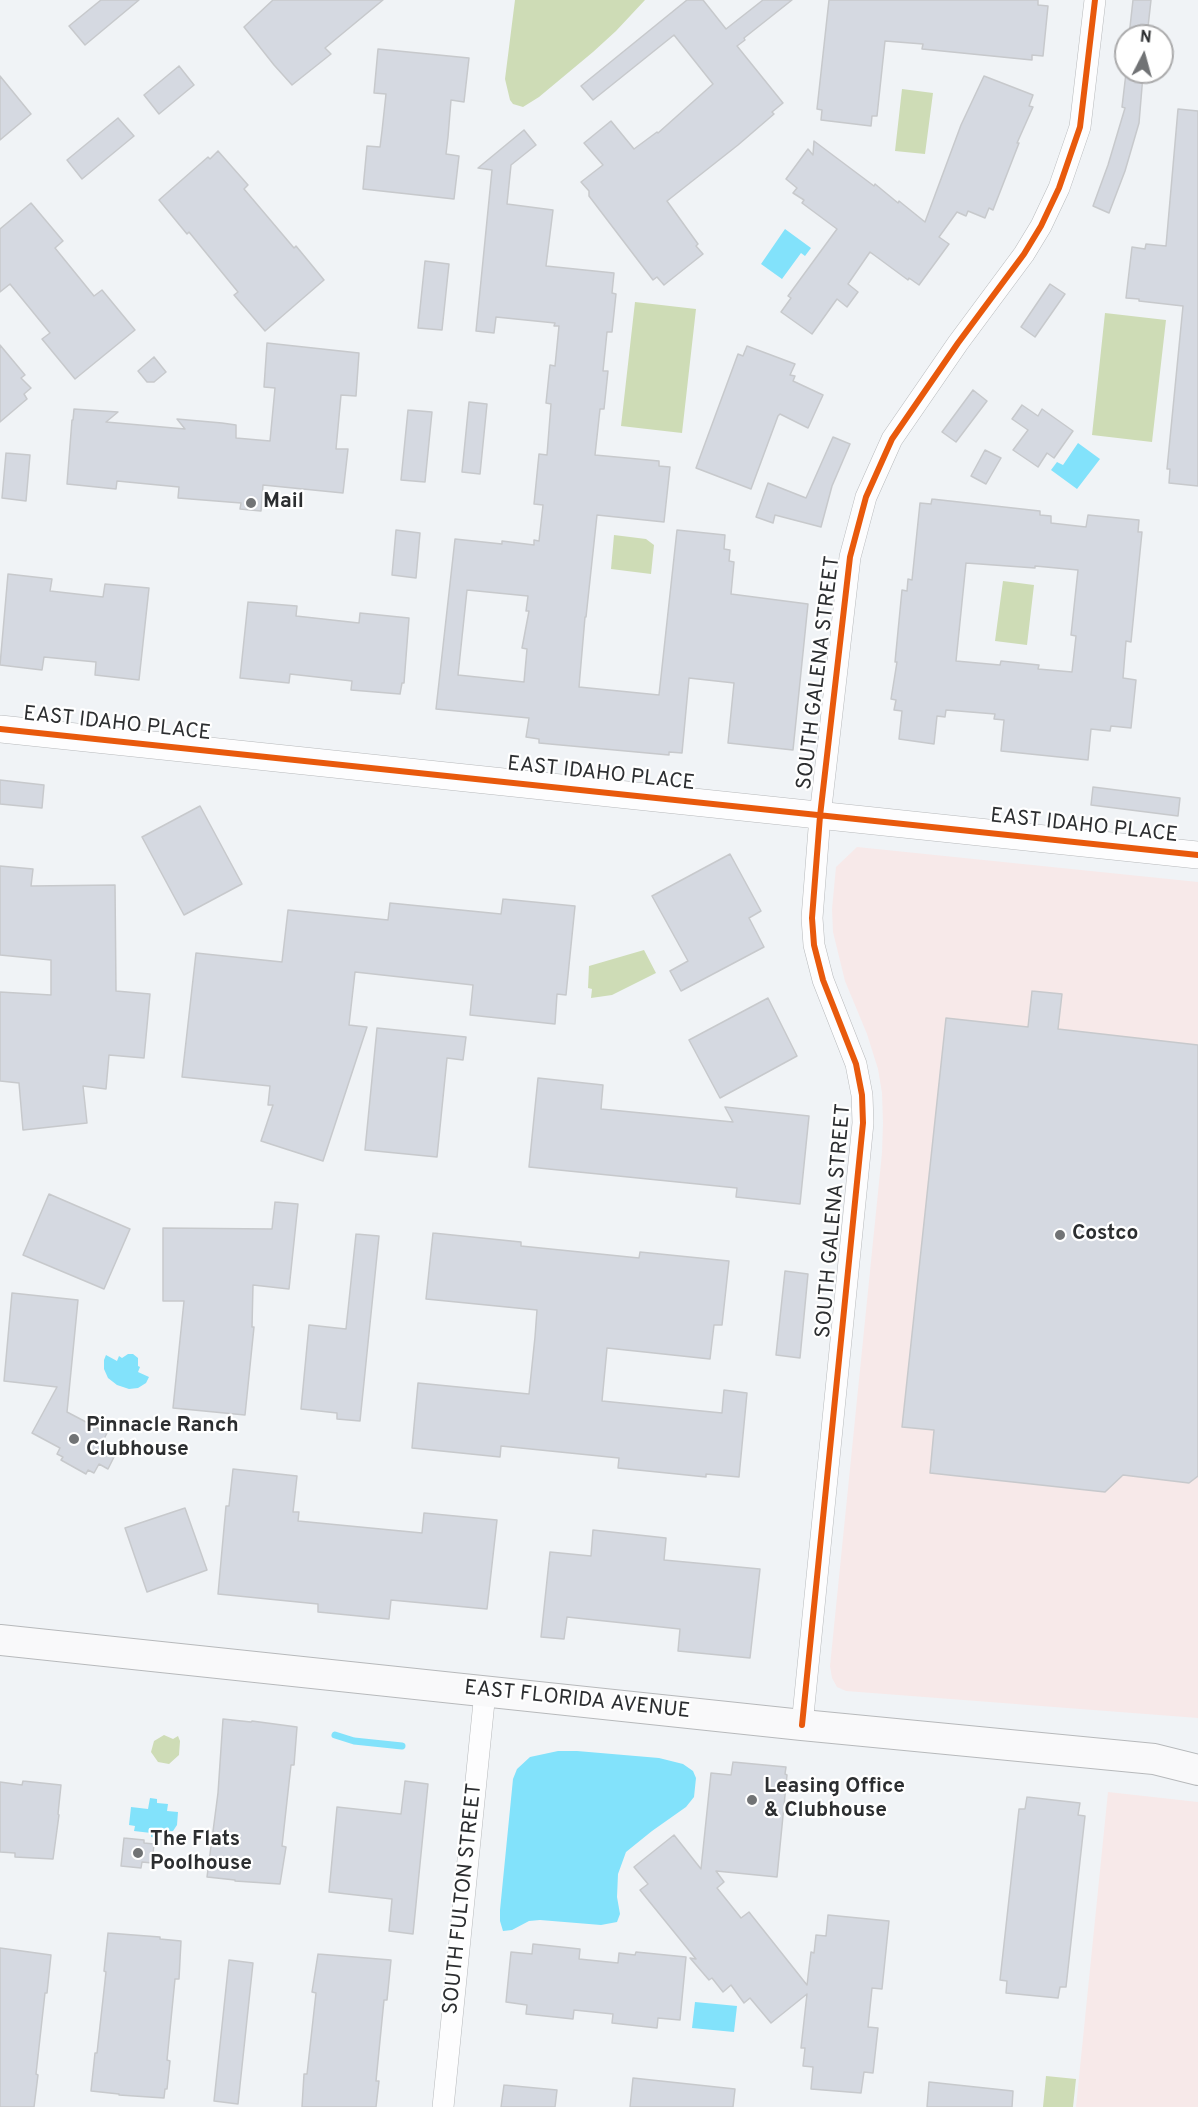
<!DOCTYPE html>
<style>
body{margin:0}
#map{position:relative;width:1198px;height:2107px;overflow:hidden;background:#f0f3f6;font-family:Overpass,sans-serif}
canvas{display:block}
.north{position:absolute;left:1114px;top:24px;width:60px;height:60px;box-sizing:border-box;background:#fff;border:2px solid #ababac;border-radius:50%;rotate:6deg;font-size:16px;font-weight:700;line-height:24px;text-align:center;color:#2c2e30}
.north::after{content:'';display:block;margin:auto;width:21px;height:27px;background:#717375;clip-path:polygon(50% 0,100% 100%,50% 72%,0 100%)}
</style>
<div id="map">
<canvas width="1198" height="2107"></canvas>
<div class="north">N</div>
</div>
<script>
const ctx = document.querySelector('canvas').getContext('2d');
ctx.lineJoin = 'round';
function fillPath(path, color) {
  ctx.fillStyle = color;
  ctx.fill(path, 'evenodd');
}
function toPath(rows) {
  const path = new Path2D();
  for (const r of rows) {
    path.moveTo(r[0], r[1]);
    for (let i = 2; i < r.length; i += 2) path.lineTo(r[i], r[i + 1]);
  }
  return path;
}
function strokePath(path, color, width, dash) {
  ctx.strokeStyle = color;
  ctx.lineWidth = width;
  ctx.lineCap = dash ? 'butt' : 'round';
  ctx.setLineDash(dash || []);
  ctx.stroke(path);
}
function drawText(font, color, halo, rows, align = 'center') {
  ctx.font = font + ' Overpass,sans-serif';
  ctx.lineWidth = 4.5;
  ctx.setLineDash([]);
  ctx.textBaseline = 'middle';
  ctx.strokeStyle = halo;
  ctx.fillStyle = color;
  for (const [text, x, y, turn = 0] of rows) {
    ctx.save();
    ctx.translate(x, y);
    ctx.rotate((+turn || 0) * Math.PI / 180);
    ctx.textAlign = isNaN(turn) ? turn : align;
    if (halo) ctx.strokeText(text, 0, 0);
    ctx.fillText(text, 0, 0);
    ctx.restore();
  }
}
fillPath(toPath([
 [857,847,1198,882,1198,1718,846,1691,837,1687,832,1678,830,1666,882,1153,883,1123,882,1093,878,1069,867,1034,845,981,833,932,832,909,836,867],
 [1108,1792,1198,1802,1198,2107,1076,2107]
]), '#f7e9e9');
fillPath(toPath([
 [515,0,645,0,616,31,593,52,539,97,523,107,513,104,510,100,505,79],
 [902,89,933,93,925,154,895,151],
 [635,302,696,309,682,433,621,426],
 [1105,313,1166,320,1152,442,1092,435],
 [614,535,646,539,654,545,651,574,611,569],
 [1003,581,1034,585,1027,645,995,641],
 [644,950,656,973,612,995,591,998,592,989,588,988,589,966],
 [164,1735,173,1739,178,1736,180,1741,179,1755,169,1764,158,1762,151,1752,154,1741],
 [1046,2076,1076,2079,1073,2107,1043,2107]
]), '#cedcb6');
fillPath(toPath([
 [785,229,811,248,805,256,801,253,782,279,761,264],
 [1078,443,1100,459,1077,489,1051,470,1057,462,1063,465],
 [128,1354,133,1354,138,1358,138,1366,140,1367,138,1372,149,1377,146,1383,138,1388,129,1389,117,1385,108,1378,104,1369,104,1360,106,1355,117,1361,119,1356,122,1358],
 [558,1751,577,1751,659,1758,683,1764,693,1771,696,1778,694,1797,686,1807,652,1831,626,1852,618,1874,617,1897,620,1914,617,1922,601,1925,540,1920,529,1921,512,1930,503,1931,500,1921,500,1910,513,1779,517,1769,530,1757],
 [150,1798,157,1799,157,1803,168,1804,167,1811,178,1812,177,1825,173,1831,158,1832,157,1838,151,1837,151,1833,134,1831,135,1826,129,1825,131,1807,148,1809],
 [695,2002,737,2006,734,2032,692,2028]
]), '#82e2fb');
strokePath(toPath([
 [335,1735,354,1741,402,1746]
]), '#82e2fb', 7);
const building = toPath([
 [101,0,139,0,85,45,69,26,101,0],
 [273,0,383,0,325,48,331,54,292,85,274,65,244,27,273,0],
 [687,0,703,0,726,29,763,0,792,0,744,38,745,40,737,46,783,103,772,112,774,114,738,145,667,201,698,244,696,246,703,254,664,285,657,277,653,280,589,196,589,191,581,182,603,165,584,143,611,121,634,149,657,132,658,133,713,84,674,35,593,100,581,86,687,0],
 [829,0,1038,0,1038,5,1048,6,1043,56,1032,55,1032,60,922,49,923,44,885,41,877,116,872,116,871,126,821,120,822,110,817,109,829,0],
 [1133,0,1151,0,1147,36,1129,36,1133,0],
 [378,49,469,58,464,102,451,100,448,137,446,154,459,156,454,199,363,189,367,146,380,147,382,131,386,94,374,93,378,49],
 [179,66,194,85,159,114,144,95,179,66],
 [1126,73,1143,75,1139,123,1125,171,1109,213,1093,206,1108,165,1125,108,1122,107,1126,73],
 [0,76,31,114,0,140,0,76],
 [984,76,1033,95,1029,106,1033,107,1017,143,1019,143,993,210,989,208,985,218,968,211,966,216,957,212,939,237,949,244,919,285,909,278,908,280,870,252,848,284,858,292,847,307,837,299,812,334,781,312,791,298,788,296,837,229,802,203,804,200,793,193,797,188,786,179,808,149,813,155,814,141,874,186,875,184,898,203,899,201,925,222,961,125,984,76],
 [1178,109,1198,111,1198,486,1169,483,1170,469,1167,469,1183,306,1139,301,1139,299,1126,298,1132,247,1145,249,1146,244,1166,246,1178,109],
 [118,118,134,136,82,179,67,160,118,118],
 [524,130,536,145,511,165,507,204,553,210,546,266,614,273,612,293,616,294,612,332,607,332,603,371,608,371,604,409,600,409,595,455,659,461,659,466,670,467,664,522,597,515,586,617,585,617,579,687,659,695,677,530,725,535,724,549,730,550,729,561,734,562,731,594,808,604,793,750,728,743,734,683,689,678,682,753,669,752,669,755,539,743,539,739,526,737,529,718,436,709,455,539,502,544,502,541,534,545,534,540,539,541,543,505,534,504,539,454,547,455,551,404,546,403,550,365,555,366,559,326,554,326,555,323,496,317,494,333,476,331,492,170,478,168,524,130],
 [467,590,528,596,526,611,529,611,522,648,527,649,524,682,458,675,467,590],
 [218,151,248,185,244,189,294,248,296,246,324,280,265,331,234,295,238,292,189,232,187,234,159,200,208,157,210,159,218,151],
 [31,203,63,241,55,248,94,296,102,290,135,330,75,379,42,339,50,333,10,284,0,292,0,229,31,203],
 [425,261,449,264,442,330,418,328,425,261],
 [1050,284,1065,294,1035,337,1021,327,1050,284],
 [267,343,359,353,356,396,341,395,336,449,348,449,343,493,263,485,261,511,240,509,241,503,178,498,179,487,117,481,116,489,67,484,72,420,73,420,74,409,118,412,106,422,185,429,177,419,222,423,236,425,236,438,270,441,275,388,264,387,267,343],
 [0,345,25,375,21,378,31,388,24,394,27,399,0,422,0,345],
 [747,346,795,364,790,375,795,376,793,381,823,395,808,428,780,414,778,416,751,489,696,468,738,354,743,356,747,346],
 [154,357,166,372,154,382,147,382,138,371,154,357],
 [973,390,987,401,956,442,942,432,973,390],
 [469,402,487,404,480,474,462,472,469,402],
 [1022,405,1038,416,1042,409,1073,431,1054,458,1047,453,1038,467,1013,450,1028,430,1012,419,1022,405],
 [408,410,432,412,425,482,401,480,408,410],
 [833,437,850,444,832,486,821,527,775,515,773,523,756,517,768,483,806,498,833,437],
 [985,450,1001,458,986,484,971,476,985,450],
 [6,453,30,455,26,501,2,498,6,453],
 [932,499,1040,511,1040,515,1051,516,1051,523,1086,527,1088,515,1139,520,1138,532,1142,532,1131,642,1126,641,1123,678,1136,680,1131,728,1111,726,1110,731,1091,729,1088,760,1001,751,1004,720,994,719,995,714,946,710,945,717,937,716,934,744,899,739,902,711,894,710,896,700,891,699,897,662,895,662,902,590,907,591,908,579,912,580,920,503,931,504,932,499],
 [966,563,1035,568,1035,566,1078,570,1071,635,1076,636,1072,672,1038,669,1039,665,1001,661,1000,665,956,661,966,563],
 [396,530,420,533,416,578,392,575,396,530],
 [8,574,52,579,50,591,103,597,105,584,149,588,139,680,95,675,96,662,44,657,42,670,0,665,8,574],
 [248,602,297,606,296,616,359,623,360,613,409,618,404,683,402,683,400,694,351,690,352,681,290,674,289,683,240,678,248,602],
 [0,780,44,785,42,808,0,804,0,780],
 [1093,787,1180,798,1178,816,1091,805,1093,787],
 [200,806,242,884,184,915,142,837,200,806],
 [730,854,761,911,749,918,764,947,681,991,670,971,688,961,652,896,730,854],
 [0,866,33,869,31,886,115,885,116,991,150,994,144,1058,109,1055,106,1089,83,1086,87,1123,23,1130,19,1083,0,1081,0,992,51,995,51,960,0,955,0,866],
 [503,899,575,906,566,995,557,994,555,1024,470,1015,473,985,355,972,349,1025,367,1027,323,1161,261,1141,273,1105,268,1105,270,1086,182,1077,196,953,282,962,288,910,388,920,390,903,501,914,503,899],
 [1032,991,1062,994,1058,1029,1198,1045,1198,1476,1189,1483,1123,1475,1105,1492,930,1473,934,1430,902,1427,946,1018,1028,1027,1032,991],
 [768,998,797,1056,720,1098,689,1040,768,998],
 [377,1028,466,1037,463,1060,447,1058,437,1157,365,1150,377,1028],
 [538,1078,603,1085,601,1109,733,1122,725,1107,809,1116,800,1204,736,1197,737,1188,529,1167,538,1078],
 [49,1194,130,1229,104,1289,23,1255,49,1194],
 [275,1202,298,1204,289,1289,253,1285,252,1327,254,1327,245,1415,173,1408,184,1301,163,1301,163,1228,272,1229,275,1202],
 [433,1233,521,1242,521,1246,639,1258,640,1252,729,1261,722,1325,714,1325,710,1359,607,1348,602,1401,722,1413,724,1390,747,1393,739,1477,706,1474,706,1477,618,1468,619,1458,501,1446,500,1457,412,1448,418,1383,529,1394,535,1337,537,1310,426,1299,433,1233],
 [356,1234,379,1236,360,1421,337,1419,337,1413,301,1409,309,1325,346,1329,356,1234],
 [785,1271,808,1274,800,1358,776,1355,785,1271],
 [12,1293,78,1300,67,1412,107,1433,101,1445,116,1453,108,1469,99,1464,94,1473,88,1470,86,1474,61,1460,63,1457,57,1454,60,1448,32,1433,57,1387,4,1381,12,1293],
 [233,1469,297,1476,293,1512,299,1512,298,1521,422,1533,424,1513,497,1520,487,1609,391,1600,389,1619,318,1612,318,1604,218,1594,226,1506,229,1506,233,1469],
 [185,1508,207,1570,147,1592,125,1528,185,1508],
 [593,1530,666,1538,664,1560,760,1569,750,1658,678,1651,680,1629,567,1617,564,1639,541,1637,550,1552,591,1556,593,1530],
 [223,1719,251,1722,252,1721,297,1727,294,1765,291,1765,282,1846,286,1847,280,1884,235,1881,235,1880,207,1877,218,1793,223,1719],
 [733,1762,786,1767,785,1774,787,1775,777,1877,716,1871,724,1882,717,1888,741,1918,749,1912,807,1985,811,1952,814,1953,816,1935,826,1936,828,1915,889,1921,882,1989,872,1988,868,2027,878,2028,873,2073,864,2072,861,2093,811,2089,813,2067,803,2066,805,2048,801,2048,807,1994,771,2023,750,1998,744,2003,731,1985,723,1992,712,1978,709,1980,690,1958,696,1959,640,1890,648,1884,634,1867,674,1835,701,1869,711,1773,731,1775,733,1762],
 [23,1781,61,1785,58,1814,59,1815,53,1859,15,1857,15,1853,0,1852,0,1782,22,1785,23,1781],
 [405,1781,428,1784,413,1934,389,1931,392,1899,329,1892,337,1807,401,1814,405,1781],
 [1027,1797,1080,1803,1078,1815,1085,1816,1066,1987,1060,1987,1058,1998,1006,1993,1007,1981,1000,1980,1019,1809,1025,1809,1027,1797],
 [124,1838,144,1840,144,1843,154,1844,152,1863,142,1862,141,1868,121,1866,124,1838],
 [108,1933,160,1937,160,1939,181,1941,179,1979,175,1979,167,2060,170,2061,167,2089,165,2089,164,2098,119,2095,119,2094,91,2091,95,2053,97,2053,106,1972,104,1971,108,1933],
 [533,1944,580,1949,579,1959,618,1963,619,1953,635,1955,636,1952,686,1957,680,2020,658,2018,657,2028,612,2023,613,2014,574,2010,573,2019,526,2014,527,2005,506,2002,511,1952,532,1954,533,1944],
 [0,1948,51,1955,47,1993,45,1993,36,2074,38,2075,34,2107,0,2107,0,1948],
 [318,1954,391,1960,387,2000,384,2000,376,2081,379,2081,376,2107,302,2107,304,2074,307,2074,316,1993,312,1992,318,1954],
 [229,1960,253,1963,238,2104,214,2101,229,1960],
 [633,2078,735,2089,733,2107,630,2107,633,2078],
 [929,2082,1013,2091,1012,2107,927,2107,929,2082],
 [504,2085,557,2090,555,2107,501,2107,504,2085]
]);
fillPath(building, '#d5d9e1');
strokePath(building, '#c7c9cc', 1.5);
const minor = toPath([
 [802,1725,863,1123,862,1095,856,1064,823,980,814,945,812,918,820,816,850,557,866,497,892,439,958,343,1024,254,1041,226,1059,188,1080,127,1095,0],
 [443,2107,485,1692]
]);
const tertiary = toPath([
 [0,729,1198,855]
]);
const secondary = toPath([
 [0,1640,802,1725,1154,1759,1198,1770]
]);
strokePath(minor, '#b7b9bb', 22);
strokePath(tertiary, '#b7b9bb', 28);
strokePath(secondary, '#b7b9bb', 32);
strokePath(minor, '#fdfdfe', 21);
strokePath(tertiary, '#fdfdfe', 27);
strokePath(secondary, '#f9f9fa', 30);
strokePath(toPath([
 [0,729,1198,855],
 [802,1725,863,1123,862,1095,856,1064,823,980,814,945,812,918,820,816,850,557,866,497,892,439,958,343,1024,254,1041,226,1059,188,1080,127,1095,0]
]), '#e8590c', 6);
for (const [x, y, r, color] of [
 [251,503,6,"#717375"],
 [1060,1235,6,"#717375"],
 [74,1439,6,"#717375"],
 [752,1800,6,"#717375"],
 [138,1853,6,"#717375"]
]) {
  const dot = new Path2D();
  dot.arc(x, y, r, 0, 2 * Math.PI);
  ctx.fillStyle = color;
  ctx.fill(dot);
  strokePath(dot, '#fff', 2);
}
drawText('bold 21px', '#2c2e30', '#fff', [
 ["Mail",263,503],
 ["Costco",1072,1235],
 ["Pinnacle Ranch",86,1427],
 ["Clubhouse",86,1451],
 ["Leasing Office",764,1788],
 ["& Clubhouse",764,1812],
 ["The Flats",150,1841],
 ["Poolhouse",150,1865]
], 'left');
drawText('21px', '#2c2e30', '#fff', [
 ["SOUTH GALENA STREET",820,673,-83],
 ["EAST IDAHO PLACE",117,725,6],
 ["EAST IDAHO PLACE",601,775,6],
 ["EAST IDAHO PLACE",1084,827,6],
 ["SOUTH GALENA STREET",835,1221,-85],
 ["EAST FLORIDA AVENUE",577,1701,6],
 ["SOUTH FULTON STREET",464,1899,-84]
]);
</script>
